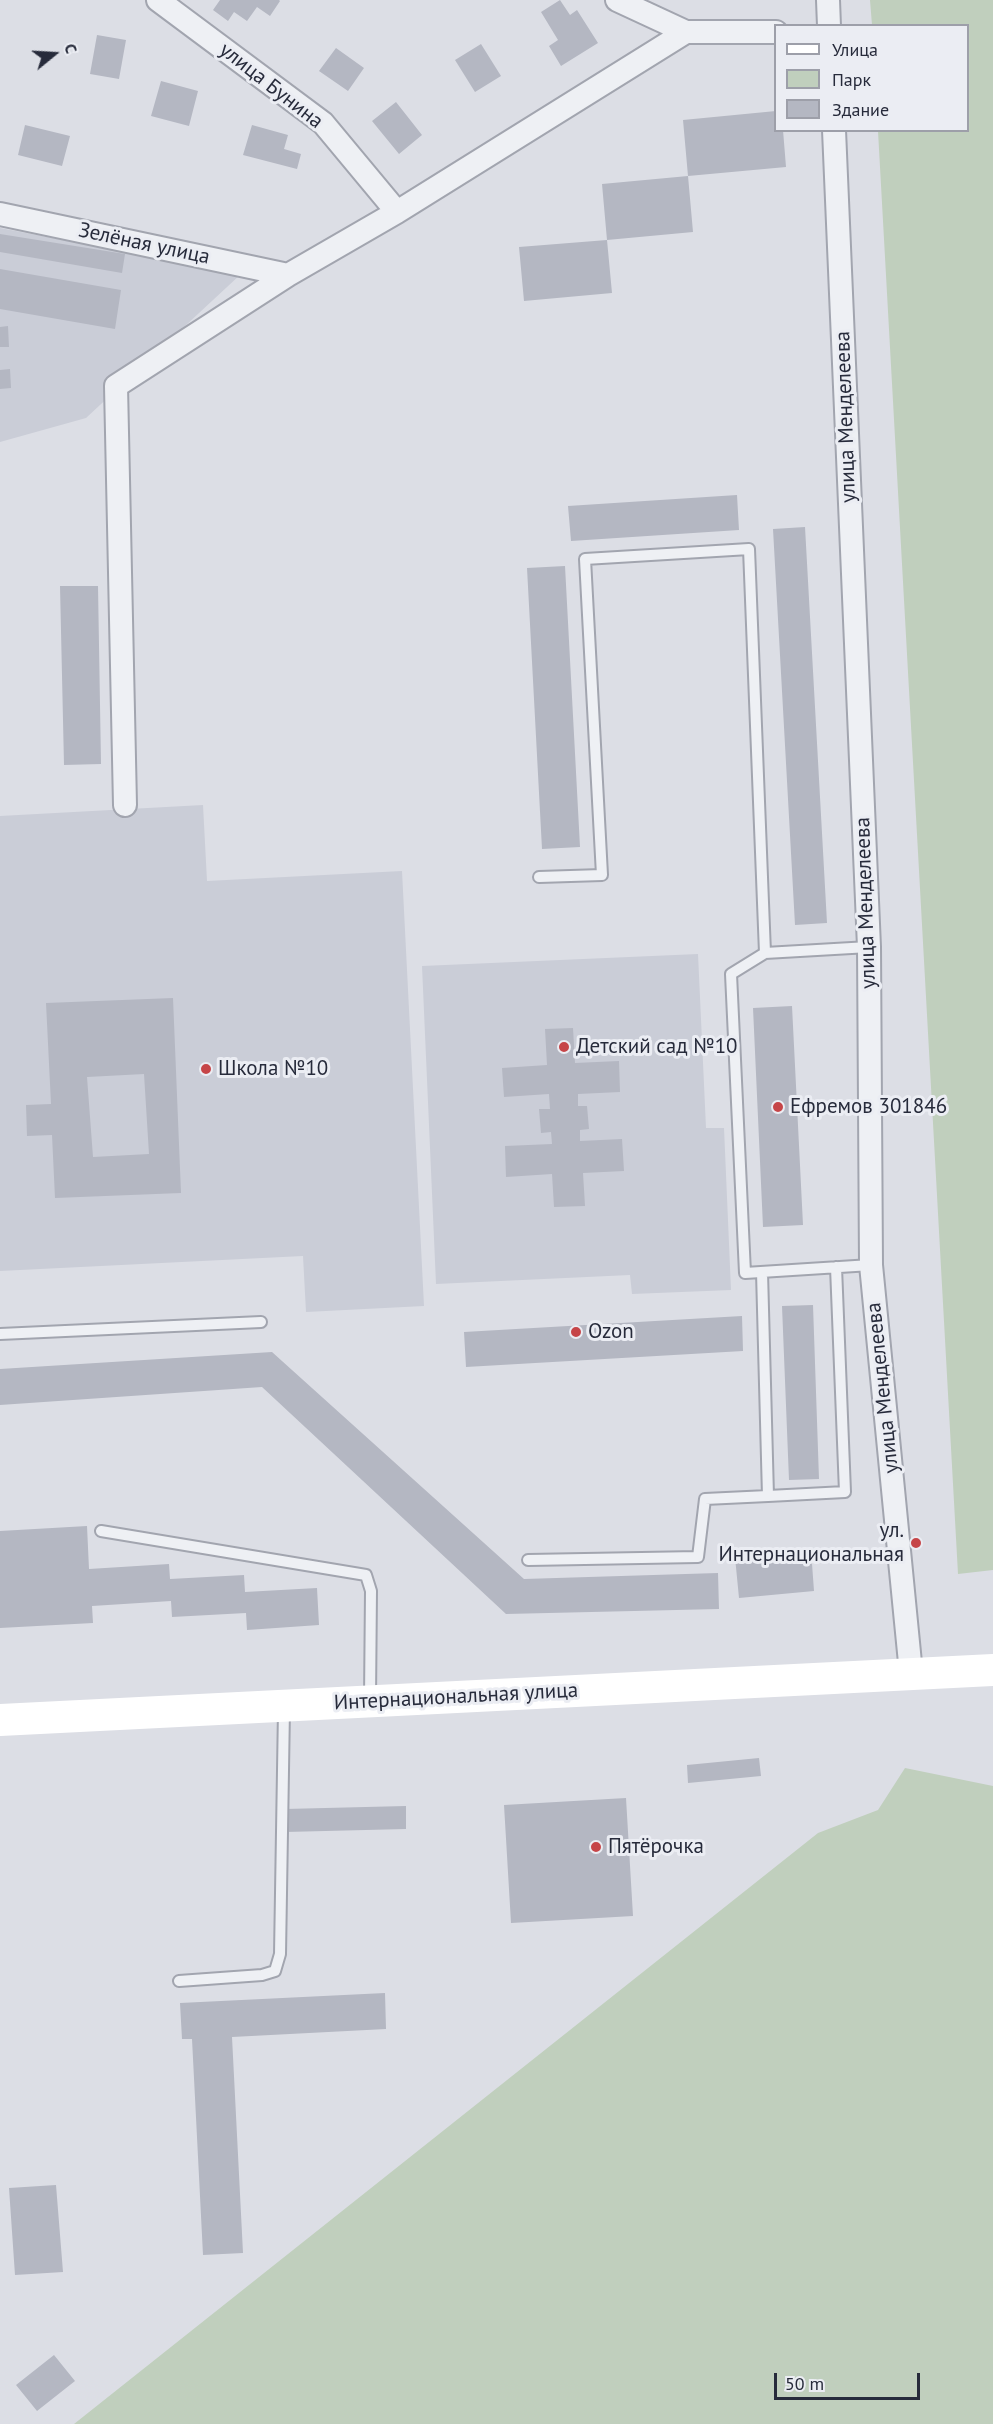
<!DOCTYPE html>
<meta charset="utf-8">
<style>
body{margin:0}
#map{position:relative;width:993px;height:2424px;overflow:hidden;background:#dcdee5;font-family:"PT Sans",sans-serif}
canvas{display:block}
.legend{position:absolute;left:774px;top:24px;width:195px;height:108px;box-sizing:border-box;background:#ebedf3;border:2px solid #9d9fa9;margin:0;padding:8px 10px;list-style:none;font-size:18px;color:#272b3b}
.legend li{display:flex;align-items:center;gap:12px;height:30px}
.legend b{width:30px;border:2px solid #9d9fa9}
.north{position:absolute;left:24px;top:24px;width:60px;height:60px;-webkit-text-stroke:4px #ebedf3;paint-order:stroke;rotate:72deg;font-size:16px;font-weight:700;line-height:24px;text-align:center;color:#272b3b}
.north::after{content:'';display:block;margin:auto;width:21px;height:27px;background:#272b3b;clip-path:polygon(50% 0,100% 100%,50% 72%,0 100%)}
.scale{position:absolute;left:774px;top:2373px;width:146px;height:27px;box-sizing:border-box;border:3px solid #272b3b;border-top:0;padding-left:8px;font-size:18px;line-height:21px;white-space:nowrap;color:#272b3b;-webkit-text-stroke:4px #ebedf3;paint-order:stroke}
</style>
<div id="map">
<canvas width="993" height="2424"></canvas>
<ul class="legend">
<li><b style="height:8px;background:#fff"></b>Улица</li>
<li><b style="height:16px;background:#c0cfbd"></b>Парк</li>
<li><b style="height:16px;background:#b4b7c2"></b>Здание</li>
</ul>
<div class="north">С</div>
<div class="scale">50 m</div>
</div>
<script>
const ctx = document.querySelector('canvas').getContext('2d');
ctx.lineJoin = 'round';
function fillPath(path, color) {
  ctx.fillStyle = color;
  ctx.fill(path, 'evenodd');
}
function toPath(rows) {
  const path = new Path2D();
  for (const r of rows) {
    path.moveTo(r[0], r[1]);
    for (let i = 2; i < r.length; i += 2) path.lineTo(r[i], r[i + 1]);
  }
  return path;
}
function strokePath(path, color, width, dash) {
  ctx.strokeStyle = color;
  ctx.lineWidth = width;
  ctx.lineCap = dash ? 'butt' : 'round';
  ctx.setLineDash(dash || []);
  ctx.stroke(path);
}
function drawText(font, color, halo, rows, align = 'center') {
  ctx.font = font + ' "PT Sans",sans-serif';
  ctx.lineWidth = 6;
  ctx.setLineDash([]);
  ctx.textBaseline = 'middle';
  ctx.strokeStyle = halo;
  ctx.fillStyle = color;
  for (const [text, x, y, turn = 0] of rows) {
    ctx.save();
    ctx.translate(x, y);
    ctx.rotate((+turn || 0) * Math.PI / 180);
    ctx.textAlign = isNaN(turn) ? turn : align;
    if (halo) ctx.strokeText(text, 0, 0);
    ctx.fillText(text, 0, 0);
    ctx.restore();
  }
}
fillPath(toPath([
 [0,228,241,274,86,418,0,442],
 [203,805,207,881,402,871,424,1306,306,1312,303,1256,0,1271,0,816],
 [698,954,706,1128,724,1128,731,1290,632,1294,630,1275,436,1284,422,966]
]), '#cacdd7');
fillPath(toPath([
 [870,0,993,0,993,1570,958,1574,878,131,968,130,968,26,872,25],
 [905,1768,993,1786,993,2424,74,2424,818,1833,878,1810]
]), '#c0cfbd');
fillPath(toPath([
 [220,0,279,0,280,1,270,16,257,7,247,21,234,12,228,21,213,10],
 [560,0,570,15,577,10,598,43,561,66,549,46,558,40,541,12],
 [97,35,126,40,119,79,90,74],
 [481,44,501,76,475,92,455,60],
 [336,48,364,68,348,91,319,71],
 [161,81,198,91,189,126,151,116],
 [396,102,422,135,399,154,372,121],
 [776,111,776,130,783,130,786,167,688,176,683,120],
 [25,125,70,136,62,166,18,155],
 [252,125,288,135,284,149,301,154,297,169,243,155],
 [688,176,693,232,607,240,602,184],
 [0,234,125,254,122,273,0,252],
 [607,240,612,293,524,301,519,247],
 [0,269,121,290,115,329,0,309],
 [8,326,9,347,0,347,0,327],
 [10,369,11,388,0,389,0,370],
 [737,495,739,530,571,541,568,506],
 [805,527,827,923,795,925,773,529],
 [565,566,580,847,542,849,527,568],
 [60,586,98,586,101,764,64,765],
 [173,998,181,1193,55,1198,52,1135,27,1136,26,1105,51,1104,46,1003],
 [144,1074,149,1154,93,1157,87,1077],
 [792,1006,803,1225,763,1227,753,1008],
 [573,1028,575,1063,619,1061,620,1092,578,1094,578,1106,587,1106,589,1129,580,1130,580,1141,622,1139,624,1171,583,1173,585,1206,554,1207,552,1174,506,1177,505,1146,552,1144,551,1132,541,1133,539,1109,550,1109,549,1094,504,1097,502,1068,547,1065,545,1029],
 [813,1305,819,1479,789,1480,782,1306],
 [742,1316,743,1351,466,1367,464,1332],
 [272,1352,524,1579,718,1573,719,1609,506,1614,262,1387,0,1405,0,1369],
 [87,1526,89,1569,169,1564,170,1579,244,1575,245,1592,317,1588,319,1625,247,1630,246,1613,172,1617,171,1601,92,1606,93,1623,0,1628,0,1531],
 [811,1550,814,1591,739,1598,735,1557],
 [759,1758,761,1776,688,1783,687,1765],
 [626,1798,633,1916,511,1923,504,1805],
 [406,1806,406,1829,285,1832,285,1809],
 [385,1993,386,2029,232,2037,243,2253,203,2255,192,2039,182,2039,180,2003],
 [56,2185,63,2272,15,2275,9,2188],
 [54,2355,75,2381,37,2411,16,2385]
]), '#b4b7c2');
const lane = toPath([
 [539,877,602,875,585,559,749,549,765,953],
 [869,947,765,953,731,974,745,1273,871,1265],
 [762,1272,768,1496,845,1492,836,1267],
 [0,1334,261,1322],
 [101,1531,366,1575,371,1591,370,1698],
 [528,1560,698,1557,705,1499,768,1496],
 [179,1981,262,1975,275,1971,280,1954,284,1709]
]);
const street = toPath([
 [158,0,323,123,397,212],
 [617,0,686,32,776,32],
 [828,0,829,26],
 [834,130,869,947,871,1265,911,1673],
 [0,214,288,275],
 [125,805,116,386,288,275,397,212,686,32]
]);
strokePath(lane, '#a2a5af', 14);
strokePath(street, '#a2a5af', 26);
strokePath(lane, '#eef0f4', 10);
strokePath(street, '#eef0f4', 22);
strokePath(toPath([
 [0,1720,993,1670]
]), '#fff', 32);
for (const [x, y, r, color] of [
 [564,1047,6,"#c64548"],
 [206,1069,6,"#c64548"],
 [778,1107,6,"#c64548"],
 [576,1332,6,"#c64548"],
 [916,1543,6,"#c64548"],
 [596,1847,6,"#c64548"]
]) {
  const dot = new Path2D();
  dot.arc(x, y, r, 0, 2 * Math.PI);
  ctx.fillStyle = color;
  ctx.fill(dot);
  strokePath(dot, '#ebedf3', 2);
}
drawText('21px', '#272b3b', '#ebedf3', [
 ["улица Бунина",271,86,38],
 ["Зелёная улица",144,244,12],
 ["улица Менделеева",846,417,-92],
 ["улица Менделеева",866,903,-92],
 ["улица Менделеева",883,1388,-96],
 ["Интернациональная улица",456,1697,-3]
]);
drawText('21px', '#272b3b', '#ebedf3', [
 ["Детский сад №10",576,1047],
 ["Школа №10",218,1069],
 ["Ефремов 301846",790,1107],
 ["Ozon",588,1332],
 ["ул.",904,1531,"right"],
 ["Интернациональная",904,1555,"right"],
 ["Пятёрочка",608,1847]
], 'left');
</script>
